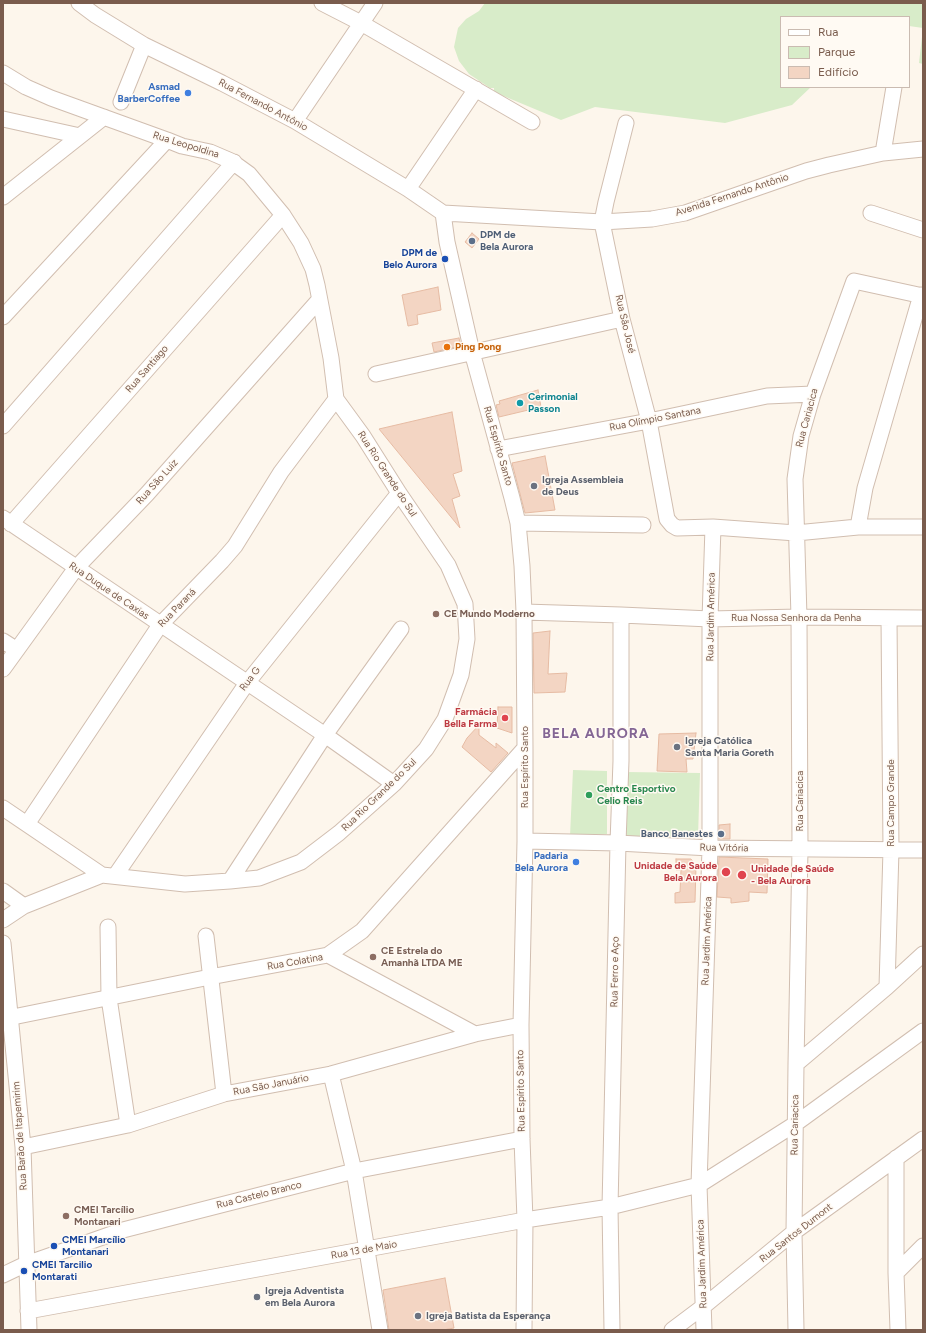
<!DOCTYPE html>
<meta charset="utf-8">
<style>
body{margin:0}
#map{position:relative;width:926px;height:1333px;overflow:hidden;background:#fdf6ec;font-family:Figtree,sans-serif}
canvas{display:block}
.frame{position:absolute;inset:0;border:4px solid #7a5c4d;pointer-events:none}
.legend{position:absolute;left:780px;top:16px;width:130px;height:72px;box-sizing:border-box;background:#fffaf3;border:1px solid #cabbb1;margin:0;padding:5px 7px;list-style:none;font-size:12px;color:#7a5c4d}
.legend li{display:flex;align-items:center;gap:8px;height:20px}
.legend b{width:20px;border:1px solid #cabbb1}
</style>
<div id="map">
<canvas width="926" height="1333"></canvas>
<div class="frame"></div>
<ul class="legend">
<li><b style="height:5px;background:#fff"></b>Rua</li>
<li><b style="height:11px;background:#d8ecc9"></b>Parque</li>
<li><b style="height:11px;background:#f3d5c3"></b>Edifício</li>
</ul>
</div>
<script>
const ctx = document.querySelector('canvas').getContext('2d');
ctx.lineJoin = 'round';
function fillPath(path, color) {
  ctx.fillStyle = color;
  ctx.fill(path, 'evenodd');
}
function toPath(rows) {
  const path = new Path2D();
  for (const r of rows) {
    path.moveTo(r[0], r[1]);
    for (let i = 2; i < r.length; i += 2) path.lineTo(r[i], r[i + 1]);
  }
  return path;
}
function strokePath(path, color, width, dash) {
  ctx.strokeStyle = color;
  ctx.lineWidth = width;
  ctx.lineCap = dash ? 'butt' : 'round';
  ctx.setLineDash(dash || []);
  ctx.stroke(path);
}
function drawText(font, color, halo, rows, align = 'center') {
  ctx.font = font + ' Figtree,sans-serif';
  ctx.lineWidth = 3;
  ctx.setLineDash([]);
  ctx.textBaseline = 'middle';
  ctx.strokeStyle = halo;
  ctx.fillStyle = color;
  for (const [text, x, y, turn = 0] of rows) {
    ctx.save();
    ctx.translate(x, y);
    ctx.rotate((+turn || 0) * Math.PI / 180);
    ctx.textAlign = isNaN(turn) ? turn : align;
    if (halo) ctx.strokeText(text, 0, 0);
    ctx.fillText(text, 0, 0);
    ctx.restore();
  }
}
fillPath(toPath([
 [485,3,923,3,923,64,919,63,923,28,909,26,909,17,781,17,781,87,811,87,792,105,725,123,595,107,561,120,494,92,494,88,490,88,469,74,459,61,454,47,458,28,466,19,479,11],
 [573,770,607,771,607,834,570,836],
 [626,772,700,773,698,837,624,836]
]), '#d8ecc9');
const building = toPath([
 [472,233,479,239,472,248,465,242,472,233],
 [438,287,441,310,417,315,418,324,408,326,402,295,438,287],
 [459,338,461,346,434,352,432,343,459,338],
 [538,390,541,407,499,417,496,405,500,404,499,401,538,390],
 [452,412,462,471,453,474,460,496,452,499,460,528,379,429,452,412],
 [545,456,555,510,525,513,512,463,545,456],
 [550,631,548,674,567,673,565,692,534,693,533,633,550,631],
 [498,707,512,707,512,733,497,728,498,707],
 [479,725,479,735,496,748,496,743,508,753,491,772,462,747,467,738,479,725],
 [696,733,693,759,686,759,687,772,657,771,659,734,696,733],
 [730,824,730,839,719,839,719,825,730,824],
 [719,857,768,859,767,893,749,892,749,901,731,903,731,898,717,897,719,857],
 [676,859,691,859,696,866,695,902,675,903,675,893,680,892,681,870,676,870,676,859],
 [445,1278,454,1328,443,1330,389,1330,383,1290,445,1278]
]);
fillPath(building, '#f3d5c3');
strokePath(building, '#e6bba3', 1);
const minor = toPath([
 [79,3,95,15,144,45,222,83,295,121,408,189,443,213],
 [322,3,361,23,532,122],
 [3,73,26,87,51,98,167,140,182,146,210,152,231,161,249,174,283,215,301,243,313,269,317,285,331,358,336,399,363,436,399,493,448,565,465,604,467,639,461,675,445,719,426,749,394,784,339,833,301,862,259,878,230,881,185,884,102,875,24,906,3,920],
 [121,102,144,45],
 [3,119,80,136],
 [295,121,375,3],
 [626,123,606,202,602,222,622,319,649,421,667,519,672,525,677,528,713,527,796,533,858,527,923,527],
 [883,153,894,87],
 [408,189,476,89],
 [3,197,104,117],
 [443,213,447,242,472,352,512,498,518,523,522,566,524,612,525,748,525,841,521,1025,522,1139,525,1220,524,1330],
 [443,213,602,222,652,219,685,213,806,171,829,165,883,153,923,149],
 [871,213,923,230],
 [3,317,167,140],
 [376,374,622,319],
 [3,426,234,162],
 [498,449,649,421,767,396,813,394],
 [3,518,325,735,394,784],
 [518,523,643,525],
 [11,524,283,215],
 [858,527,865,488,921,295],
 [524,612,621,615,710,619,799,617,923,618],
 [3,641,17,650],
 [3,669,76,568,147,494,319,300],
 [3,808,102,875],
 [27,824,160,625,222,561,235,546,281,472,336,399],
 [525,841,618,843,710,848,923,850],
 [115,876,247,683,399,493],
 [230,881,325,735,401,629],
 [3,891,24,906],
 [108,927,109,998,128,1125],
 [206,936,224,1094],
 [3,943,23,1147,29,1330],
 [328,955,475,1034],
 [887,987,891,850,889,618],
 [3,1019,210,977,328,955,362,931,525,748],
 [796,1064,887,987,923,954],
 [331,1074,354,1171,380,1330],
 [23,1147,128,1125,224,1094,331,1074,475,1034,521,1025],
 [896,1158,896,1273,898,1330],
 [896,1273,923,1246],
 [3,1275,26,1264,123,1230,354,1171,522,1139],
 [28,1311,525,1220,610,1207,699,1185,795,1124,923,1031],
 [612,1330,610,1207,618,843,621,761,621,615],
 [672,1330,704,1306,794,1232,923,1139],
 [704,1330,699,1185,710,848,710,619,713,527],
 [796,1330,794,1232,796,1064,800,849,799,617,795,479,801,436,813,394,854,281,923,296]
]);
strokePath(minor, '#d1beb0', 17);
strokePath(minor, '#fff', 15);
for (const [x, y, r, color] of [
 [188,93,4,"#3f7fe0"],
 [472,241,4,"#5c6f8a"],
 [445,259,4,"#1a4fb4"],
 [447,347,4,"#e8710a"],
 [520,403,4,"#0f9aa8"],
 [534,486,4,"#6b7280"],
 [436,614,4,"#8d6e63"],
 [505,718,4,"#e0444e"],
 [677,747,4,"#6b7280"],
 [589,795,4,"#2e9e5b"],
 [721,834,4,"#5c6f8a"],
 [576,862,4,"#3f7fe0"],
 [726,872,5,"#e0444e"],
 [742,875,5,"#e0444e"],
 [373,957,4,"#8d6e63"],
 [66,1216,4,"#8d6e63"],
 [54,1246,4,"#1a4fb4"],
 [24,1271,4,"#1a4fb4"],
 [257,1297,4,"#6b7280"],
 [418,1316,4,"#6b7280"]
]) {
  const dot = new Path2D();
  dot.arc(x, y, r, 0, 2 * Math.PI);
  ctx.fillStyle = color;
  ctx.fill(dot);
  strokePath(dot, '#fffaf3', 1.5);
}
drawText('bold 10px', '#366cbe', '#fffaf3', [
 ["Asmad",180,87],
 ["BarberCoffee",180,99],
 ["Padaria",568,856],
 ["Bela Aurora",568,868]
], 'right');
drawText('10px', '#7a5c4d', '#fffaf3', [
 ["Rua Fernando Antônio",263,105,28],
 ["Rua Leopoldina",186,145,17],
 ["Avenida Fernando Antônio",732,195,-18],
 ["Rua São José",625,324,77],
 ["Rua Santiago",147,369,-49],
 ["Rua Cariacica",807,418,-75],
 ["Rua Olímpio Santana",655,419,-11],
 ["Rua Espírito Santo",498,446,74],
 ["Rua Rio Grande do Sul",387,474,57],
 ["Rua São Luiz",157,482,-48],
 ["Rua Duque de Caxias",109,591,34],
 ["Rua Paraná",177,608,-46],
 ["Rua Jardim América",711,617,-89],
 ["Rua Nossa Senhora da Penha",796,618],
 ["Rua G",250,679,-53],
 ["Rua Espírito Santo",525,767,-90],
 ["Rua Rio Grande do Sul",379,795,-44],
 ["Rua Cariacica",800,801,-90],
 ["Rua Campo Grande",891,803,-90],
 ["Rua Vitória",724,848,1],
 ["Rua Jardim América",707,941,-88],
 ["Rua Colatina",295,962,-10],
 ["Rua Ferro e Aço",615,972,-89],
 ["Rua São Januário",271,1085,-11],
 ["Rua Espírito Santo",521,1091,-91],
 ["Rua Cariacica",795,1125,-89],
 ["Rua Barão de Itapemirim",20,1136,-94],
 ["Rua Castelo Branco",259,1195,-14],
 ["Rua Santos Dumont",796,1233,-38],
 ["Rua 13 de Maio",364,1250,-10],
 ["Rua Jardim América",702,1264,-92]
]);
drawText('bold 10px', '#4e5e75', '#fffaf3', [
 ["DPM de",480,235],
 ["Bela Aurora",480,247],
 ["Banco Banestes",713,834,"right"]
], 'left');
drawText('bold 10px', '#164399', '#fffaf3', [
 ["DPM de",437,253,"right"],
 ["Belo Aurora",437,265,"right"],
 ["CMEI Marcílio",62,1240],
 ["Montanari",62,1252],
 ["CMEI Tarcilio",32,1265],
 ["Montarati",32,1277]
], 'left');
drawText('bold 10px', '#c56008', '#fffaf3', [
 ["Ping Pong",455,347]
], 'left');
drawText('bold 10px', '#0d838f', '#fffaf3', [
 ["Cerimonial",528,397],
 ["Passon",528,409]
], 'left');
drawText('bold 10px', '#5b616d', '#fffaf3', [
 ["Igreja Assembleia",542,480],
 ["de Deus",542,492],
 ["Igreja Católica",685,741],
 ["Santa Maria Goreth",685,753],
 ["Igreja Adventista",265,1291],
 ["em Bela Aurora",265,1303],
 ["Igreja Batista da Esperança",426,1316]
], 'left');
drawText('bold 10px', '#785e54', '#fffaf3', [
 ["CE Mundo Moderno",444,614],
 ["CE Estrela do",381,951],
 ["Amanhã LTDA ME",381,963],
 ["CMEI Tarcílio",74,1210],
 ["Montanari",74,1222]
], 'left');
drawText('bold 10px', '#be3a42', '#fffaf3', [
 ["Farmácia",497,712],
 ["Bella Farma",497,724],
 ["Unidade de Saúde",717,866],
 ["Bela Aurora",717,878],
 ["Unidade de Saúde",751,869,"left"],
 ["- Bela Aurora",751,881,"left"]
], 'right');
drawText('bold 10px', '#27864d', '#fffaf3', [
 ["Centro Esportivo",597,789],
 ["Celio Reis",597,801]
], 'left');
ctx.letterSpacing = '1px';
drawText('bold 14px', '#846695', '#fffaf3', [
 ["BELA AURORA",596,734]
]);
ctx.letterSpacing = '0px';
</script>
